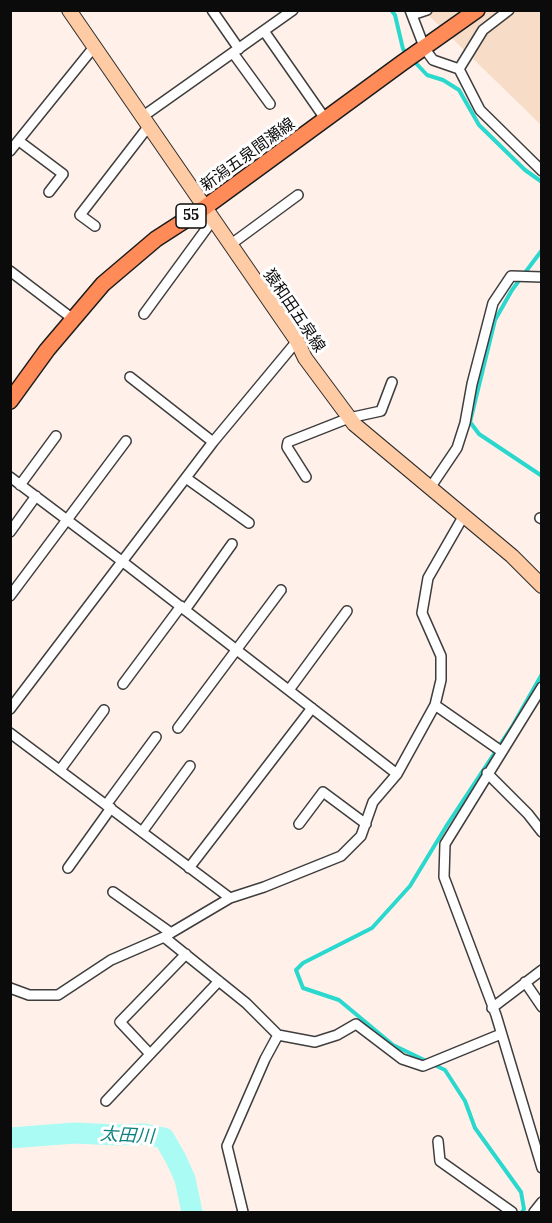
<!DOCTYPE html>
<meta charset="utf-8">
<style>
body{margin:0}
#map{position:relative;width:552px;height:1223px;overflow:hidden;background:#fff1e9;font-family:Lora,serif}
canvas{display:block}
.frame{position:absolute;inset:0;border:12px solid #0b0b0b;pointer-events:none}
</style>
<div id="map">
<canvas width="552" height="1223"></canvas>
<div class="frame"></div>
</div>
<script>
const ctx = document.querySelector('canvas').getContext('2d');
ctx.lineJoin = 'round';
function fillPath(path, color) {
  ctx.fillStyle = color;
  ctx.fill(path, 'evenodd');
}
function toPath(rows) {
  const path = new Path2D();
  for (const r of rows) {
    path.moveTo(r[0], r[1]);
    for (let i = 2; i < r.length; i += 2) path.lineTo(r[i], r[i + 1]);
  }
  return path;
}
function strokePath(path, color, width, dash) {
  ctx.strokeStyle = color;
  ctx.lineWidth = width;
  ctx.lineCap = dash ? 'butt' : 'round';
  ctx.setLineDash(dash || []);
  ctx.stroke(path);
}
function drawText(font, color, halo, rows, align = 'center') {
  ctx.font = font + ' Lora,"Noto Sans JP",serif';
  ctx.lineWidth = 6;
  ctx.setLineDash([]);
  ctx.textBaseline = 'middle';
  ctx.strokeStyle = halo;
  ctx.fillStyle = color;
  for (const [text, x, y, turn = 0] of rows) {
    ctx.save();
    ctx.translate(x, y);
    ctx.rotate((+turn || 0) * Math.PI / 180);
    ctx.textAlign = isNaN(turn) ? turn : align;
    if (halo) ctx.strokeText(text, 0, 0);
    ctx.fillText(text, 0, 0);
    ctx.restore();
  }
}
fillPath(toPath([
 [424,11,541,11,541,125]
]), '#f7ddc7');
strokePath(toPath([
 [391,10,395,15,403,49,407,54],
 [412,59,427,75,443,80,459,90,479,125,525,170,542,182],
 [542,250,512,290,495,320,470,422,479,434,542,476],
 [522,1212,524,1209,521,1192,475,1128,465,1101,445,1070,393,1045,339,1000,303,988,296,970,303,963,372,928,410,886,447,825,513,725,542,674]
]), '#2ad8ce', 4);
strokePath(toPath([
 [10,1138,75,1133,116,1135,144,1134,164,1138,176,1159,185,1179,192,1212]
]), '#a9fbf4', 21);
const minor = toPath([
 [212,10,239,49],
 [410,10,425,49,433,60,459,69,480,110,542,171],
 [412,15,427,10],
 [264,31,326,120],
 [233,53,270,104],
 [459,69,483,30,509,10],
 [142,117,293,10],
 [19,141,63,174,49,192],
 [10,151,94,47],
 [95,226,80,215,148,127],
 [230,245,298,195],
 [10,271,73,319],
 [144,314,212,221],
 [130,377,213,442],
 [10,477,123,562,397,774],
 [306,477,287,447,288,442,349,418,381,411,392,382],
 [186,478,249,523],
 [20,485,56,436],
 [430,488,457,448,465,423,472,384,493,303,511,276,542,277],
 [540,518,542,519],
 [10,532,36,496],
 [10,596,126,441],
 [185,610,232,544],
 [123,684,181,606],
 [542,687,445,844,444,877,496,1015,542,1168],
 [289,690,347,611],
 [435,705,501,751],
 [10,709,213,442,297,341],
 [178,728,281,590],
 [10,733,230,898],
 [60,770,104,710],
 [487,773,528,814,542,832],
 [106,805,156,737],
 [299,824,323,792,366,824],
 [142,832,190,766],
 [68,868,111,808],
 [189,868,312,708],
 [113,892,171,933],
 [164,937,246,1003,278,1035,315,1042,337,1035,356,1024,402,1059,423,1066,501,1034],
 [525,982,542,1007],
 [10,988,29,995,58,995,111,960,164,937,230,898,264,887,341,856,361,836,373,802,397,774,435,705,441,680,441,656,422,613,428,578,463,517],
 [492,1008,542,970],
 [150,1054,120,1022,186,954],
 [106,1101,219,981],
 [438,1141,440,1161,512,1212],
 [243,1212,227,1146,265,1059,278,1035],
 [534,1212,542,1202]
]);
const secondary = toPath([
 [69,10,297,341,305,358,354,424,512,556,542,586]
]);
const primary = toPath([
 [10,401,47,350,103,284,156,239,204,208,402,63,477,10]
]);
strokePath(minor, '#3e3e3e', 12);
strokePath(secondary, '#2d2d2d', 16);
strokePath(primary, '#1c1c1c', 18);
strokePath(minor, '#fff', 9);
strokePath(secondary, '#ffcba4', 14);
strokePath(primary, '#ff8b59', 15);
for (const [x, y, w] of [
 [191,216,30]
]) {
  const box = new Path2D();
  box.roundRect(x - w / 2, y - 12, w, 24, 4.5);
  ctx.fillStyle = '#fff';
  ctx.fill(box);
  strokePath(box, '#0b0b0b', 1.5);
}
drawText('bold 15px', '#0b0b0b', null, [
 ["55",191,216]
]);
drawText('16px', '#0b0b0b', '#fff', [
 ["新潟五泉間瀬線",248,155,-36],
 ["猿和田五泉線",294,311,56]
]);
drawText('italic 18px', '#0c817e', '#fff', [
 ["太田川",127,1136,3]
]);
</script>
